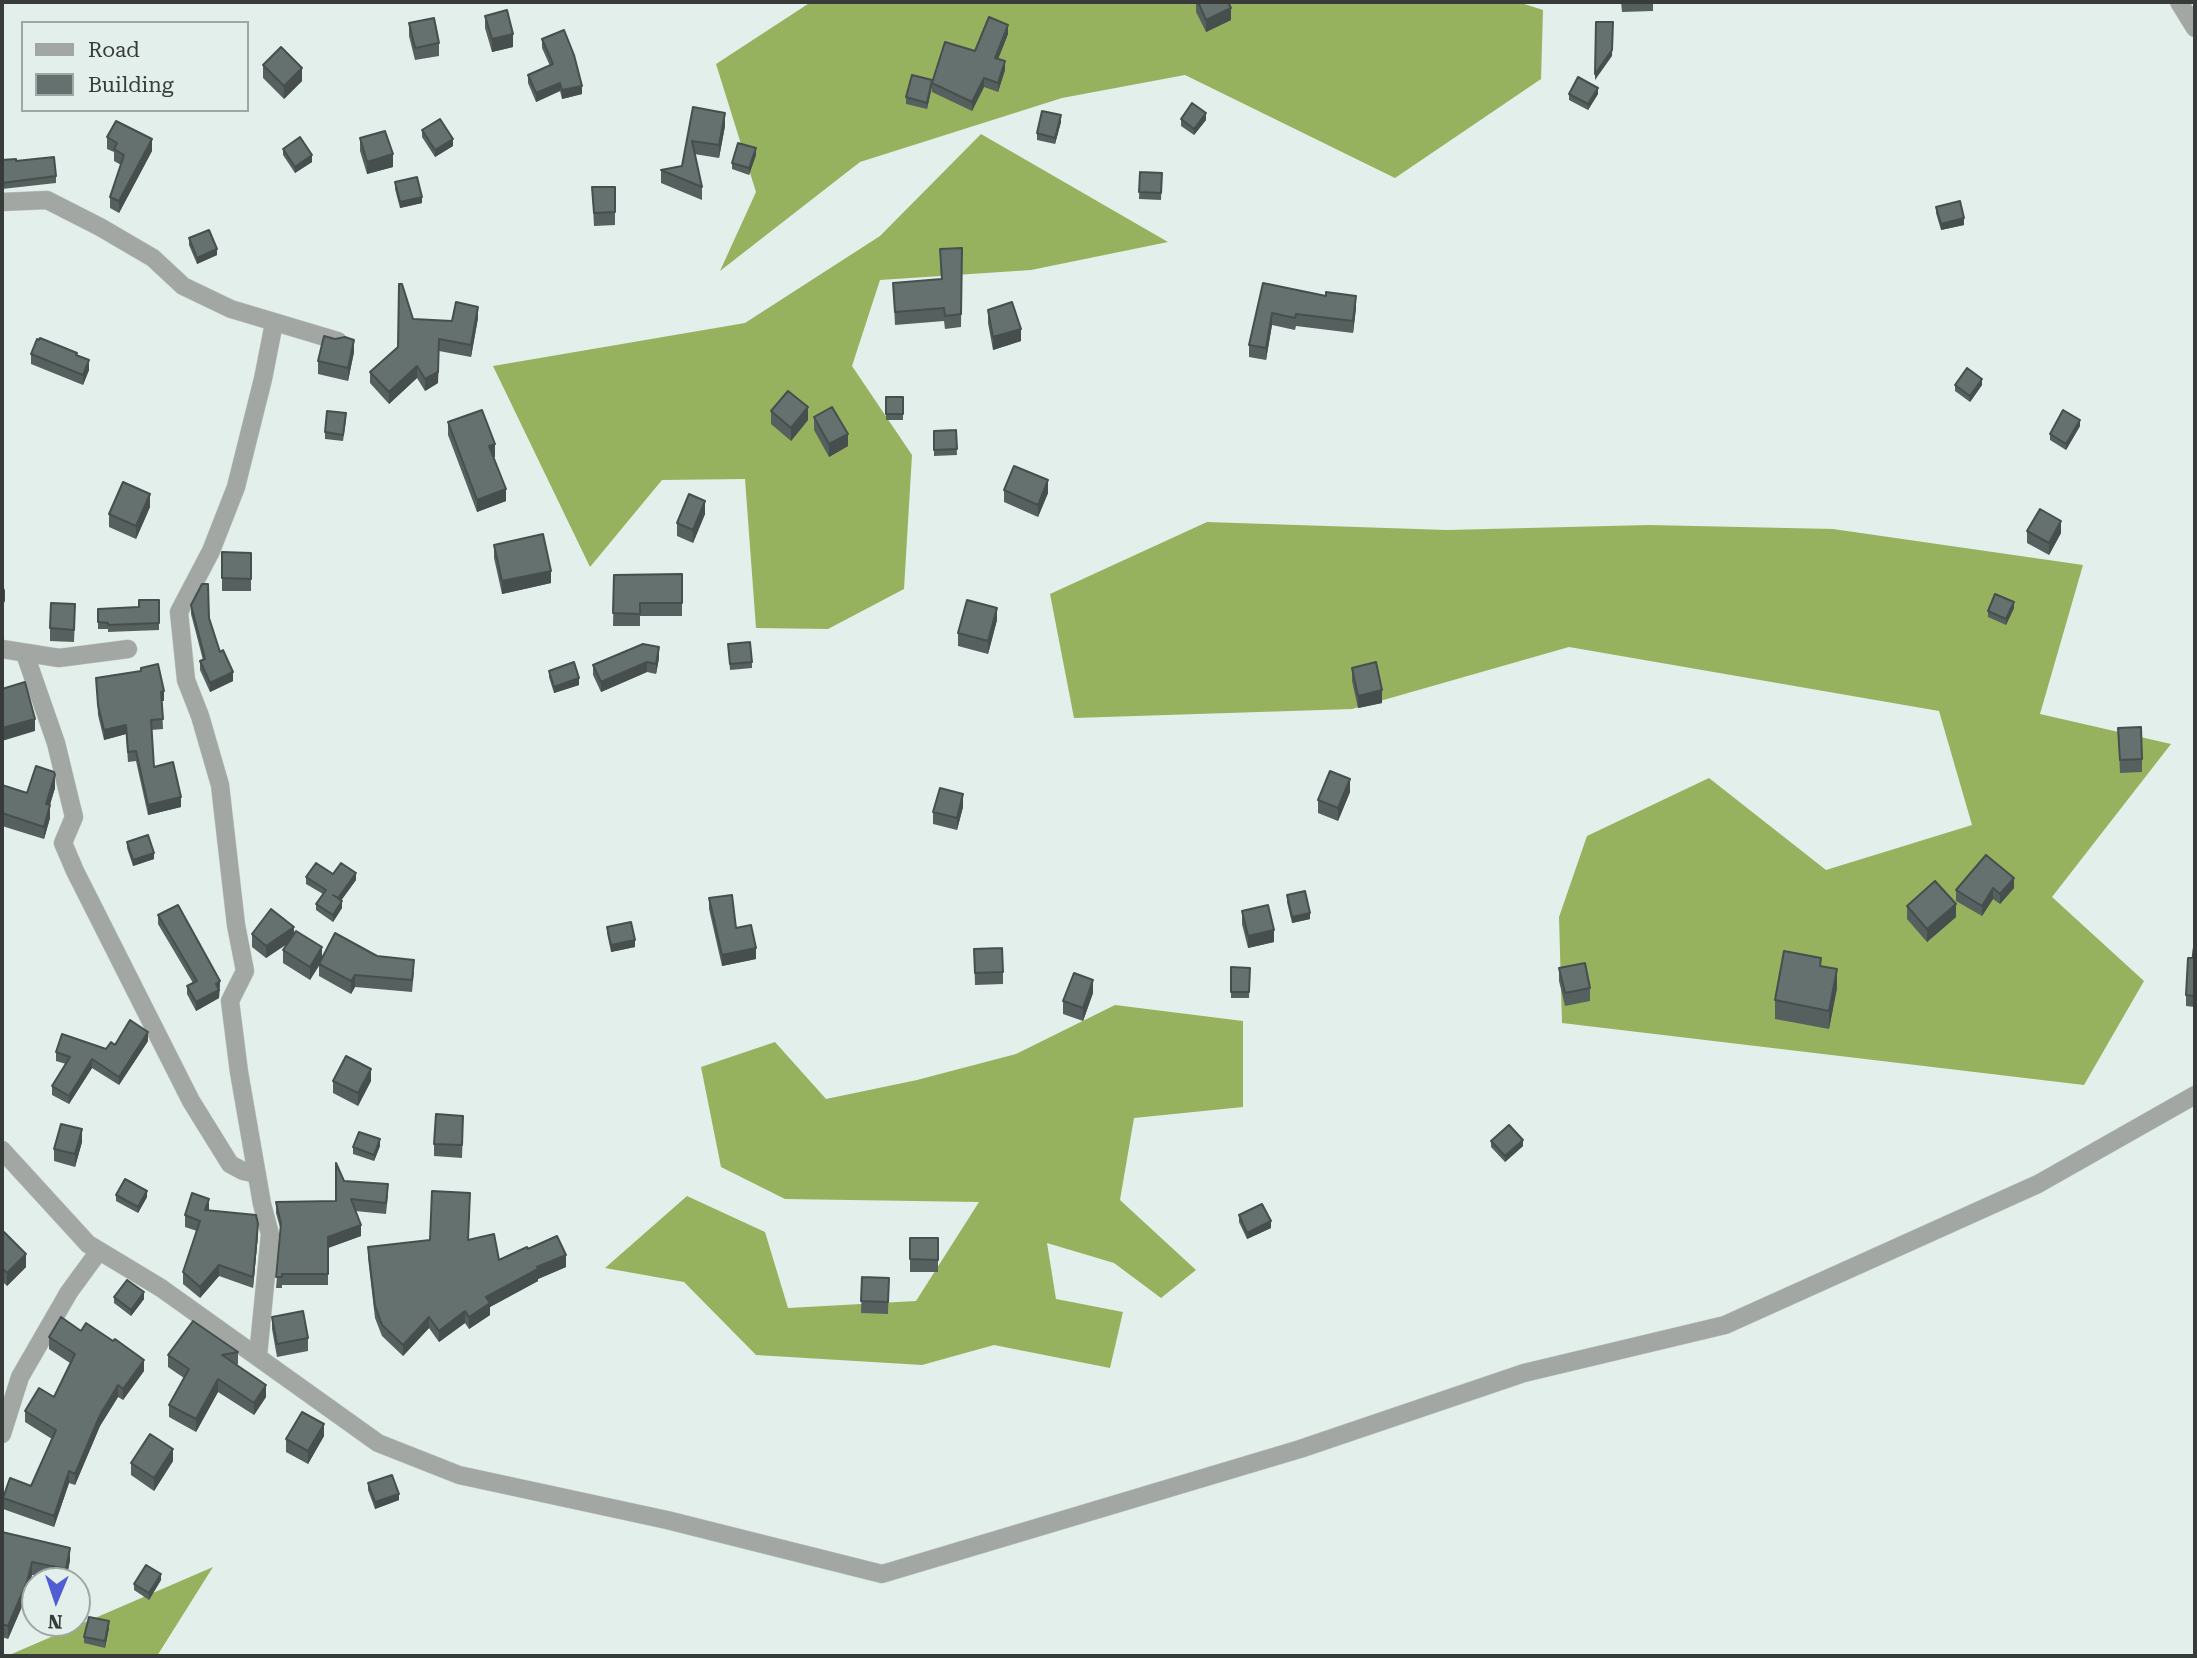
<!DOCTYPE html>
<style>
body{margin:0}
#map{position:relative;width:2197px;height:1658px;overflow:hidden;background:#e3efea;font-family:"Roboto Serif",serif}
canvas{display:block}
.frame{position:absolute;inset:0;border:4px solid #373c3a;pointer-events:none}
.legend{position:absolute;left:21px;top:21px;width:228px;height:91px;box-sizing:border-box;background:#e3efea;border:2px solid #9ea7a4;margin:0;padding:9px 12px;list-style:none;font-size:21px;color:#373c3a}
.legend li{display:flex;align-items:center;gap:14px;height:35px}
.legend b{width:35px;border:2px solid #9ea7a4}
.north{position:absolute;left:21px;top:1567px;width:70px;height:70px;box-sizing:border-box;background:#e3efea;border:2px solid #9ea7a4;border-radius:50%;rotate:182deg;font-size:19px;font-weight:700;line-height:28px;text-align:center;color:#373c3a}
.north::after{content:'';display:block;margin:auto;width:24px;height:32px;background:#505dd3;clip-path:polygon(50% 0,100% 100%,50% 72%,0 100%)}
</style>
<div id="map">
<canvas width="2197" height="1658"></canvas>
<div class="frame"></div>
<ul class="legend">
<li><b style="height:9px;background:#a3a7a3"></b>Road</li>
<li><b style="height:19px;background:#64716f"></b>Building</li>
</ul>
<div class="north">N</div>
</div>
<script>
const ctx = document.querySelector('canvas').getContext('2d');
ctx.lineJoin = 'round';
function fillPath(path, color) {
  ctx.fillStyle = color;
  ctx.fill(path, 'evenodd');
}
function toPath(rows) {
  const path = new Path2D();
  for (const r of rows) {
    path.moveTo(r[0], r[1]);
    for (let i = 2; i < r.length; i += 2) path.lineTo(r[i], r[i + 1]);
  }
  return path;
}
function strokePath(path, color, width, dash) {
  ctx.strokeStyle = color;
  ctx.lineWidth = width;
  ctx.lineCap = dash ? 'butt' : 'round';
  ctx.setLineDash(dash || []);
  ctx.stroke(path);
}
fillPath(toPath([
 [811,2,1518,2,1543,10,1541,79,1395,178,1185,75,1062,98,860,162,720,271,756,192,716,64],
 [981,134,1168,242,1031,270,880,280,852,366,912,455,904,589,828,629,756,628,745,479,662,480,590,567,493,366,745,323,880,236],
 [1207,522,1447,530,1649,525,1833,529,2083,565,2040,714,2171,744,2052,897,2144,981,2084,1085,1562,1023,1559,917,1587,836,1709,778,1826,870,1972,825,1939,711,1569,647,1352,709,1074,718,1050,594],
 [1115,1005,1243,1021,1243,1107,1134,1118,1120,1200,1196,1270,1161,1298,1114,1263,1047,1243,1056,1299,1123,1312,1110,1368,994,1345,922,1365,756,1355,684,1282,605,1268,687,1196,765,1232,788,1308,916,1301,979,1202,785,1199,721,1167,701,1067,775,1042,826,1099,917,1080,1016,1054],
 [213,1567,157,1656,7,1656]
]), '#97b25e');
const minor = toPath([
 [2179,2,2195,28],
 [2,202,47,200,100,227,153,258,183,286,231,309,338,341],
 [2,649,59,658,128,649],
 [25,654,56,743,74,817,63,843,75,871,191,1101,230,1164,243,1171,257,1174],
 [2,1150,88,1244,161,1288,378,1443,459,1475,667,1520,882,1574,1300,1449,1524,1373,1725,1325,2038,1184,2195,1095],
 [258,1356,270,1234,262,1204,239,1072,230,1001,245,971,236,925,220,785,200,716,186,680,179,612,211,551,236,487,263,379,274,323],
 [2,1434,20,1377,69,1292,99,1251]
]);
strokePath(minor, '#c1cbc7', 19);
strokePath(minor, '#a3a7a3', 18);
fillPath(toPath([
 [1196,2,1228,2,1231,20,1206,32,1196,12],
 [1621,2,1653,2,1653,11,1622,12],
 [485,16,513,47,492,52,485,28],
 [409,23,439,43,439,56,415,60,409,36],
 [1008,34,998,59,1005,70,998,92,984,87,972,111,932,92,932,87,927,109,906,104,906,97,975,51],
 [542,39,582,94,562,99,560,91,536,102,528,83,528,75,550,66,542,48],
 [263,65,302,81,284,99,263,78],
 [1569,94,1598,94,1588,110,1569,100],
 [693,107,725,126,719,158,694,154,702,187,702,200,661,183,661,170,682,166],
 [1181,119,1206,120,1194,135,1181,126],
 [1061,122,1055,144,1037,140,1037,133],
 [422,130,453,146,435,157,422,137],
 [107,137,152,151,119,213,110,208,110,197,121,165,114,161,114,152,107,149],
 [360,138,393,167,367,174,360,151],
 [283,149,312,162,295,173,283,155],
 [756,155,749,175,732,169,732,163],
 [2,160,16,161,56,176,56,183,2,189],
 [1140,172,1162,173,1161,200,1139,199],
 [395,182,422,203,400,208,395,189],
 [592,187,615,187,615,225,594,226],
 [1936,207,1964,225,1941,230,1936,213],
 [189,238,217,255,197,264,189,245],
 [962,248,961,327,945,329,944,321,895,325,893,283,941,279,940,249],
 [1263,283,1356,308,1353,333,1296,326,1295,330,1272,325,1266,360,1249,357,1249,345],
 [988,310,1021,341,993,350,988,323],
 [478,318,471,357,439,351,438,383,425,391,417,378,389,404,370,383,370,372,398,347,413,319,452,321],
 [354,352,348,381,318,374,318,361],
 [31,354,77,355,89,370,83,385,31,364],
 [1955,385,1982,385,1970,402,1955,391],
 [886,397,903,397,903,420,886,420],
 [771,411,808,420,791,441,771,424],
 [814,417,848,446,829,457,814,430],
 [346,420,343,441,325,439,325,432],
 [448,422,495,457,494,457,506,501,477,512,448,435],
 [2080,426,2066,450,2050,440,2050,434],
 [956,430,957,455,934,456,934,431],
 [1004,490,1048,493,1038,517,1004,502],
 [150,507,136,539,109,527,109,514],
 [705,514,693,543,677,536,677,523],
 [2027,531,2061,533,2049,555,2027,543],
 [494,545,551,583,502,594,494,558],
 [251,553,251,591,222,591,222,578],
 [682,574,682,616,640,616,640,626,613,626,614,575],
 [159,600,159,630,108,632,108,629,98,629,98,609,139,607],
 [191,605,209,618,220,652,233,681,210,692,200,670,200,661,203,660,191,614],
 [2014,608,2006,625,1988,617,1988,611],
 [75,617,74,642,50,641,50,628],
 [997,620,988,654,958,646,958,633],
 [728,644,752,662,752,668,730,670],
 [659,658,656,674,647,672,601,692,593,675,593,665],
 [1352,668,1382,703,1358,708,1352,681],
 [549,671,579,685,554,693,549,677],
 [96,678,164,701,162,701,163,729,151,730,154,767,181,807,148,815,136,761,128,762,126,734,104,740,98,715],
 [2118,728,2142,759,2142,772,2120,773],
 [2,785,27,793,55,788,50,805,50,818,44,839,2,826],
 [1350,792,1338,821,1318,813,1318,800],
 [963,807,957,830,933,824,933,812],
 [127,842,154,859,133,866,127,848],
 [333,874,356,880,341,900,342,908,333,922,316,910,316,904,323,894,306,884,306,877],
 [2014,888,2000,904,1993,899,1982,916,1956,901,1956,890],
 [1287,895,1310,919,1292,923,1287,902],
 [709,898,736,928,756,959,722,966,709,909],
 [1907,906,1956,917,1927,942,1907,919],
 [1242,911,1274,942,1248,948,1242,924],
 [158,915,220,981,219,998,196,1011,187,994,187,986,193,983,158,924],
 [607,927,635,947,611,952,607,933],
 [252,934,294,934,322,957,377,956,414,972,412,992,355,987,351,994,319,976,319,966,310,980,283,963,283,950,287,944,266,958,252,947],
 [2195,935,2195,1007,2186,1006,2186,995],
 [974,949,1003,972,1003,984,975,985],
 [1231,967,1250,968,1249,998,1231,998],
 [1559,968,1590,988,1590,1001,1565,1006,1559,981],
 [1837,988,1829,1029,1775,1019,1775,1000],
 [1093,993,1083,1021,1063,1014,1063,1001],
 [148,1041,119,1085,92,1068,69,1104,52,1095,52,1086,66,1064,56,1061,56,1052,106,1049,115,1045],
 [333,1081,371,1081,358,1106,333,1093],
 [463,1128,462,1158,434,1156,434,1144],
 [1491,1141,1523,1146,1505,1162,1491,1147],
 [82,1142,75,1167,54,1161,54,1149],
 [380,1146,374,1161,353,1154,353,1147],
 [344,1181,388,1195,386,1214,355,1211,361,1236,328,1248,328,1285,282,1285,282,1288,276,1288,281,1231,276,1213,276,1202,336,1201],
 [116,1195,147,1197,138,1213,116,1201],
 [470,1205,468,1240,499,1260,528,1249,566,1267,538,1279,538,1281,490,1307,490,1315,469,1329,465,1323,439,1342,429,1328,403,1356,382,1336,375,1318,368,1258,368,1247,430,1240],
 [209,1211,258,1235,253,1288,219,1276,200,1298,183,1284,183,1272,197,1231,185,1227,185,1215],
 [1239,1215,1271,1228,1247,1239,1239,1222],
 [2,1234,26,1267,7,1286,2,1281],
 [910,1238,938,1238,938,1272,910,1272],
 [862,1277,889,1278,888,1314,861,1313],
 [114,1297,144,1299,131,1316,114,1303],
 [272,1317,308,1338,308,1351,277,1357,272,1329],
 [49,1337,144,1371,123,1400,118,1397,100,1426,75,1485,69,1483,54,1527,3,1509,3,1498,31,1486,52,1439,25,1422,25,1411,54,1397,70,1363,49,1349],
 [238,1352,238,1364,236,1365,266,1397,254,1415,218,1392,196,1432,169,1417,169,1405,184,1378,168,1367,168,1355],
 [324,1436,308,1464,286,1452,286,1439],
 [173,1461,154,1491,131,1475,131,1463],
 [368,1483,399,1500,375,1509,368,1490],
 [2,1532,70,1560,66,1581,32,1575,27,1595,8,1639,2,1637],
 [161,1580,149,1600,134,1590,134,1584],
 [109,1628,105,1648,84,1643,84,1637]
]), '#56615f');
fillPath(toPath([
 [1231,8,1231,20,1206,32,1206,20],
 [1613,22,1612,56,1595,80,1595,74],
 [1008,25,1008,34,995,67,995,58],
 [513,34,513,47,492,52,492,39],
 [1005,61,1005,70,998,92,998,83],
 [302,68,302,81,284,99,284,86],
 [984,78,984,87,972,111,972,102],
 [932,80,932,86,927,109,927,103],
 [560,83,560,91,536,102,536,93],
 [582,86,582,94,562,99,562,90],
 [1598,88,1598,94,1588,110,1588,104],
 [725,113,725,126,719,158,719,145],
 [1206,113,1206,120,1194,135,1194,129],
 [1061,115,1061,122,1055,144,1055,138],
 [152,139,152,151,119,213,119,201],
 [453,139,453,146,435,157,435,150],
 [756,148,756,155,749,175,749,168],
 [393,154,393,167,367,174,367,162],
 [312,155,312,162,295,173,295,167],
 [422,197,422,203,400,208,400,202],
 [1964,218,1964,225,1941,230,1941,224],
 [217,249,217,255,197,264,197,258],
 [1356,296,1356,308,1353,333,1353,321],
 [478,307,478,318,471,357,471,345],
 [1272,313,1272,325,1266,360,1266,348],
 [1021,329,1021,341,993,350,993,337],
 [439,339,438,383,425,391,425,379],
 [354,340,354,352,348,381,348,368],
 [89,360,89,370,83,385,83,375],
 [417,366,417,378,389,404,389,392],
 [1982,379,1982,385,1970,402,1970,396],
 [808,407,808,420,791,441,791,428],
 [2080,420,2080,426,2066,450,2066,444],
 [848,434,848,446,829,457,829,444],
 [495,444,495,457,489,459,489,446],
 [1048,480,1048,493,1038,517,1038,505],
 [506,489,506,501,477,512,477,500],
 [150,494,150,507,136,539,136,526],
 [705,501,705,514,693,543,693,530],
 [2061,521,2061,533,2049,555,2049,543],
 [551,571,551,583,502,594,502,581],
 [5,588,5,601,2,607,2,595],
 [2014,602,2014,608,2006,625,2006,619],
 [997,608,997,620,988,654,988,641],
 [659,647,659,658,656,674,656,664],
 [647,662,647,672,601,692,601,682],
 [233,672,233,681,210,692,210,683],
 [579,678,579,685,554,693,554,687],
 [1382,690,1382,703,1358,708,1358,696],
 [164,691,164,701,161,701,161,692],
 [35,719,35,731,2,741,2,728],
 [126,725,126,734,104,740,104,730],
 [55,775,55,788,46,817,46,804],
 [1350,779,1350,792,1338,821,1338,808],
 [963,794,963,807,957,830,957,818],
 [181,797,181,807,148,815,148,805],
 [50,805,50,818,44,839,44,827],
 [154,853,154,859,133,866,133,860],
 [356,873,356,880,338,905,338,898],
 [2014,878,2014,888,2000,904,2000,894],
 [1993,888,1993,899,1982,916,1982,906],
 [342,901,342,908,333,922,333,915],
 [1956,904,1956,917,1927,942,1927,929],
 [1310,913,1310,919,1292,923,1292,917],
 [294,927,294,939,266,958,266,946],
 [1274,930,1274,942,1248,948,1248,936],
 [635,940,635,947,611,952,611,945],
 [322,947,322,960,310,980,310,967],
 [756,948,756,959,722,966,722,955],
 [1837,969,1837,988,1829,1029,1829,1011],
 [355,975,355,987,351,994,351,981],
 [1093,980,1093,993,1083,1021,1083,1008],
 [220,981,219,998,196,1011,196,1002],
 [148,1032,148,1041,119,1085,119,1077],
 [92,1059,92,1068,69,1104,69,1096],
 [371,1069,371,1081,358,1106,358,1093],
 [82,1129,82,1142,75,1167,75,1154],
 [380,1139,380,1146,374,1161,374,1155],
 [1523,1140,1523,1146,1505,1162,1505,1156],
 [147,1191,147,1197,138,1213,138,1207],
 [209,1199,209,1210,205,1221,205,1210],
 [1271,1221,1271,1228,1247,1239,1247,1233],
 [258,1224,258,1235,253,1288,253,1277],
 [361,1225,361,1236,328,1248,328,1237],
 [26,1254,26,1267,7,1286,7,1273],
 [566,1255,566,1267,538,1279,538,1281,490,1307,490,1315,469,1329,469,1317,486,1297,537,1267],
 [219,1265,219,1276,200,1298,200,1287],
 [144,1292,144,1299,131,1316,131,1310],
 [465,1311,465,1323,439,1342,439,1331],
 [429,1317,429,1328,403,1356,403,1345],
 [144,1360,144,1371,123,1400,123,1389],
 [218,1379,218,1392,196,1432,196,1419],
 [118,1385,118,1397,100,1426,75,1485,75,1474,100,1415],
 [266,1385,266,1397,254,1415,254,1403],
 [324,1424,324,1436,308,1464,308,1451],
 [173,1449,173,1461,154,1491,154,1478],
 [69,1471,69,1483,54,1527,54,1516],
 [399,1494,399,1500,375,1509,375,1502],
 [70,1548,70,1560,66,1581,66,1569],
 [32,1562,32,1575,27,1595,8,1639,8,1626],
 [161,1574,161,1580,149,1600,149,1593],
 [109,1621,109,1628,105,1648,105,1641]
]), '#464f4e');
const building = toPath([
 [1198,2,1228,2,1231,8,1206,20,1198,2],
 [507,10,513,34,492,39,485,16,507,10],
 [989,17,1008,25,995,58,1005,61,998,83,984,78,972,102,932,83,945,42,975,51,989,17],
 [434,18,439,43,415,48,409,23,434,18],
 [1596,22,1613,22,1612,50,1595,74,1596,22],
 [564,30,574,55,582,86,562,90,560,83,536,93,528,75,553,64,542,39,564,30],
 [281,47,302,68,284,86,263,65,281,47],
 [912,75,932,80,927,103,906,97,912,75],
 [1578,77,1598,88,1588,104,1569,94,1578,77],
 [1192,103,1206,113,1194,129,1181,119,1192,103],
 [693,107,725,113,719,145,692,141,702,187,661,170,682,166,693,107],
 [1042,111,1061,115,1055,138,1037,133,1042,111],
 [440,119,453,139,435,150,422,130,440,119],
 [116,121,152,139,119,201,110,197,124,155,114,149,117,143,107,137,116,121],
 [385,131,393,154,367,162,360,138,385,131],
 [300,137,312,155,295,167,283,149,300,137],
 [738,143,756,148,749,168,732,163,738,143],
 [54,157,56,176,2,183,2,160,16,159,16,161,54,157],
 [1140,172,1162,173,1161,193,1139,192,1140,172],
 [417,177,422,197,400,202,395,182,417,177],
 [592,187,615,187,615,212,594,213,592,187],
 [1960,201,1964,218,1941,224,1936,207,1960,201],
 [209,230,217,249,197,258,189,238,209,230],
 [962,248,961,314,945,316,944,308,895,312,893,283,942,279,940,249,962,248],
 [1263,283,1326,296,1326,292,1356,296,1353,321,1296,314,1295,318,1272,313,1266,348,1249,345,1263,283],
 [399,284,402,284,413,319,452,321,456,302,478,307,471,345,439,339,438,372,425,379,417,366,389,392,370,372,398,347,399,284],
 [1012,302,1021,329,993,337,988,310,1012,302],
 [324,336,335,339,345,337,354,340,348,368,318,361,324,336],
 [40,338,77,353,76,355,89,360,83,375,31,354,37,339,39,340,40,338],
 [1967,368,1982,379,1970,396,1955,385,1967,368],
 [788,391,808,407,791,428,771,411,788,391],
 [886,397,903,397,903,414,886,414,886,397],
 [832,407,848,434,829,444,814,417,832,407],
 [482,410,495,444,489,446,506,489,477,500,448,422,482,410],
 [2063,410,2080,420,2066,444,2050,434,2063,410],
 [327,411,346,413,343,435,325,432,327,411],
 [956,430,957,449,934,450,934,431,956,430],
 [1014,466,1048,480,1038,505,1004,490,1014,466],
 [123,482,150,494,136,526,109,514,123,482],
 [689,494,705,501,693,530,677,523,689,494],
 [2040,509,2061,521,2049,543,2027,531,2040,509],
 [543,534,551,571,502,581,494,545,543,534],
 [222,552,251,553,251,579,222,578,222,552],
 [682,574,682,603,640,603,640,614,613,613,614,575,682,574],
 [202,584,208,584,209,618,220,652,223,650,233,672,210,683,200,661,205,659,191,605,202,584],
 [1995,594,2014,602,2006,619,1988,611,1995,594],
 [139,600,159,600,159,623,108,625,108,623,98,622,98,609,139,607,139,600],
 [967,600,997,608,988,641,958,633,967,600],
 [51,603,75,604,74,630,50,628,51,603],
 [750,642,752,662,730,664,728,644,750,642],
 [643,644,659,647,656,664,647,662,601,682,593,665,643,644],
 [574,662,579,678,554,687,549,671,574,662],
 [1376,662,1382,690,1358,696,1352,668,1376,662],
 [158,664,164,691,161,692,163,719,151,720,154,767,173,762,181,797,148,805,136,751,128,752,126,725,104,730,98,705,96,678,141,671,141,668,158,664],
 [25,682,35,719,2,728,2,689,25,682],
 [2141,727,2142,759,2120,760,2118,728,2141,727],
 [36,766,54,772,55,775,46,804,50,805,44,827,2,813,2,785,27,793,36,766],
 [1330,771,1350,779,1338,808,1318,800,1330,771],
 [940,788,963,794,957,818,933,812,940,788],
 [148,835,154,853,133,860,127,842,148,835],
 [1986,855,2014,878,2000,894,1993,888,1982,906,1956,890,1986,855],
 [316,863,333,874,341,863,356,873,338,898,333,895,342,901,333,915,316,904,326,890,306,877,316,863],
 [1935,881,1956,904,1927,929,1907,906,1935,881],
 [1305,891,1310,913,1292,917,1287,895,1305,891],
 [732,895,736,928,751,925,756,948,722,955,709,898,732,895],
 [178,905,220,981,216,984,219,990,196,1002,187,986,197,981,158,915,178,905],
 [1268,905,1274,930,1248,936,1242,911,1268,905],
 [271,909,294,927,266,946,252,934,271,909],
 [631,922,635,940,611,945,607,927,631,922],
 [296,931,322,947,310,967,283,950,296,931],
 [335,933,377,956,414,960,412,980,355,975,351,981,319,964,335,933],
 [2195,935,2195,996,2186,995,2188,958,2193,958,2195,935],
 [1002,948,1003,972,975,973,974,949,1002,948],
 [1784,951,1821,958,1820,966,1837,969,1829,1011,1775,1000,1784,951],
 [1585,963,1590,988,1565,993,1559,968,1585,963],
 [1231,967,1250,968,1249,992,1231,992,1231,967],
 [1074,973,1093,980,1083,1008,1063,1001,1074,973],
 [130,1020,148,1032,119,1077,92,1059,69,1096,52,1086,70,1057,56,1052,62,1034,106,1049,111,1042,115,1045,130,1020],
 [346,1056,371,1069,358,1093,333,1081,346,1056],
 [436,1114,463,1116,462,1145,434,1144,436,1114],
 [61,1124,82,1129,75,1154,54,1149,61,1124],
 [1509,1125,1523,1140,1505,1156,1491,1141,1509,1125],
 [359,1132,380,1139,374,1155,353,1147,359,1132],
 [336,1163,344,1181,388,1184,386,1203,351,1199,361,1225,328,1237,328,1274,282,1274,282,1277,276,1277,281,1224,276,1202,336,1201,336,1163],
 [125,1179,147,1191,138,1207,116,1195,125,1179],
 [432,1191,470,1193,468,1240,494,1234,499,1260,527,1247,528,1249,557,1236,566,1255,537,1267,538,1269,486,1297,490,1303,469,1317,465,1311,439,1331,429,1317,403,1345,382,1325,375,1306,368,1247,430,1240,432,1191],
 [192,1193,209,1199,205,1210,256,1215,258,1224,253,1277,219,1265,200,1287,183,1272,200,1221,185,1215,192,1193],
 [1262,1204,1271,1221,1247,1233,1239,1215,1262,1204],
 [4,1232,26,1254,7,1273,2,1268,2,1234,4,1232],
 [910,1238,938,1238,938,1260,910,1259,910,1238],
 [862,1277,889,1278,888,1302,861,1301,862,1277],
 [127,1280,144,1292,131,1310,114,1297,127,1280],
 [303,1311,308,1338,277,1344,272,1317,303,1311],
 [61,1317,81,1331,86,1323,113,1341,115,1339,144,1360,123,1389,118,1385,100,1415,75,1474,69,1471,54,1516,3,1498,10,1478,31,1486,56,1430,25,1411,39,1388,54,1397,75,1354,49,1337,61,1317],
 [193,1321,238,1352,222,1355,266,1385,254,1403,218,1379,196,1419,169,1405,189,1369,168,1355,193,1321],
 [302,1412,324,1424,308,1451,286,1439,302,1412],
 [150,1434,173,1449,154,1478,131,1463,150,1434],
 [392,1475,399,1494,375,1502,368,1483,392,1475],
 [2,1532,70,1548,66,1569,32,1562,27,1582,8,1626,2,1624,2,1532],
 [146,1565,161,1574,149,1593,134,1584,146,1565],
 [89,1617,109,1621,105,1641,84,1637,89,1617]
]);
fillPath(building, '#64716f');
strokePath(building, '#464f4e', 2);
</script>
